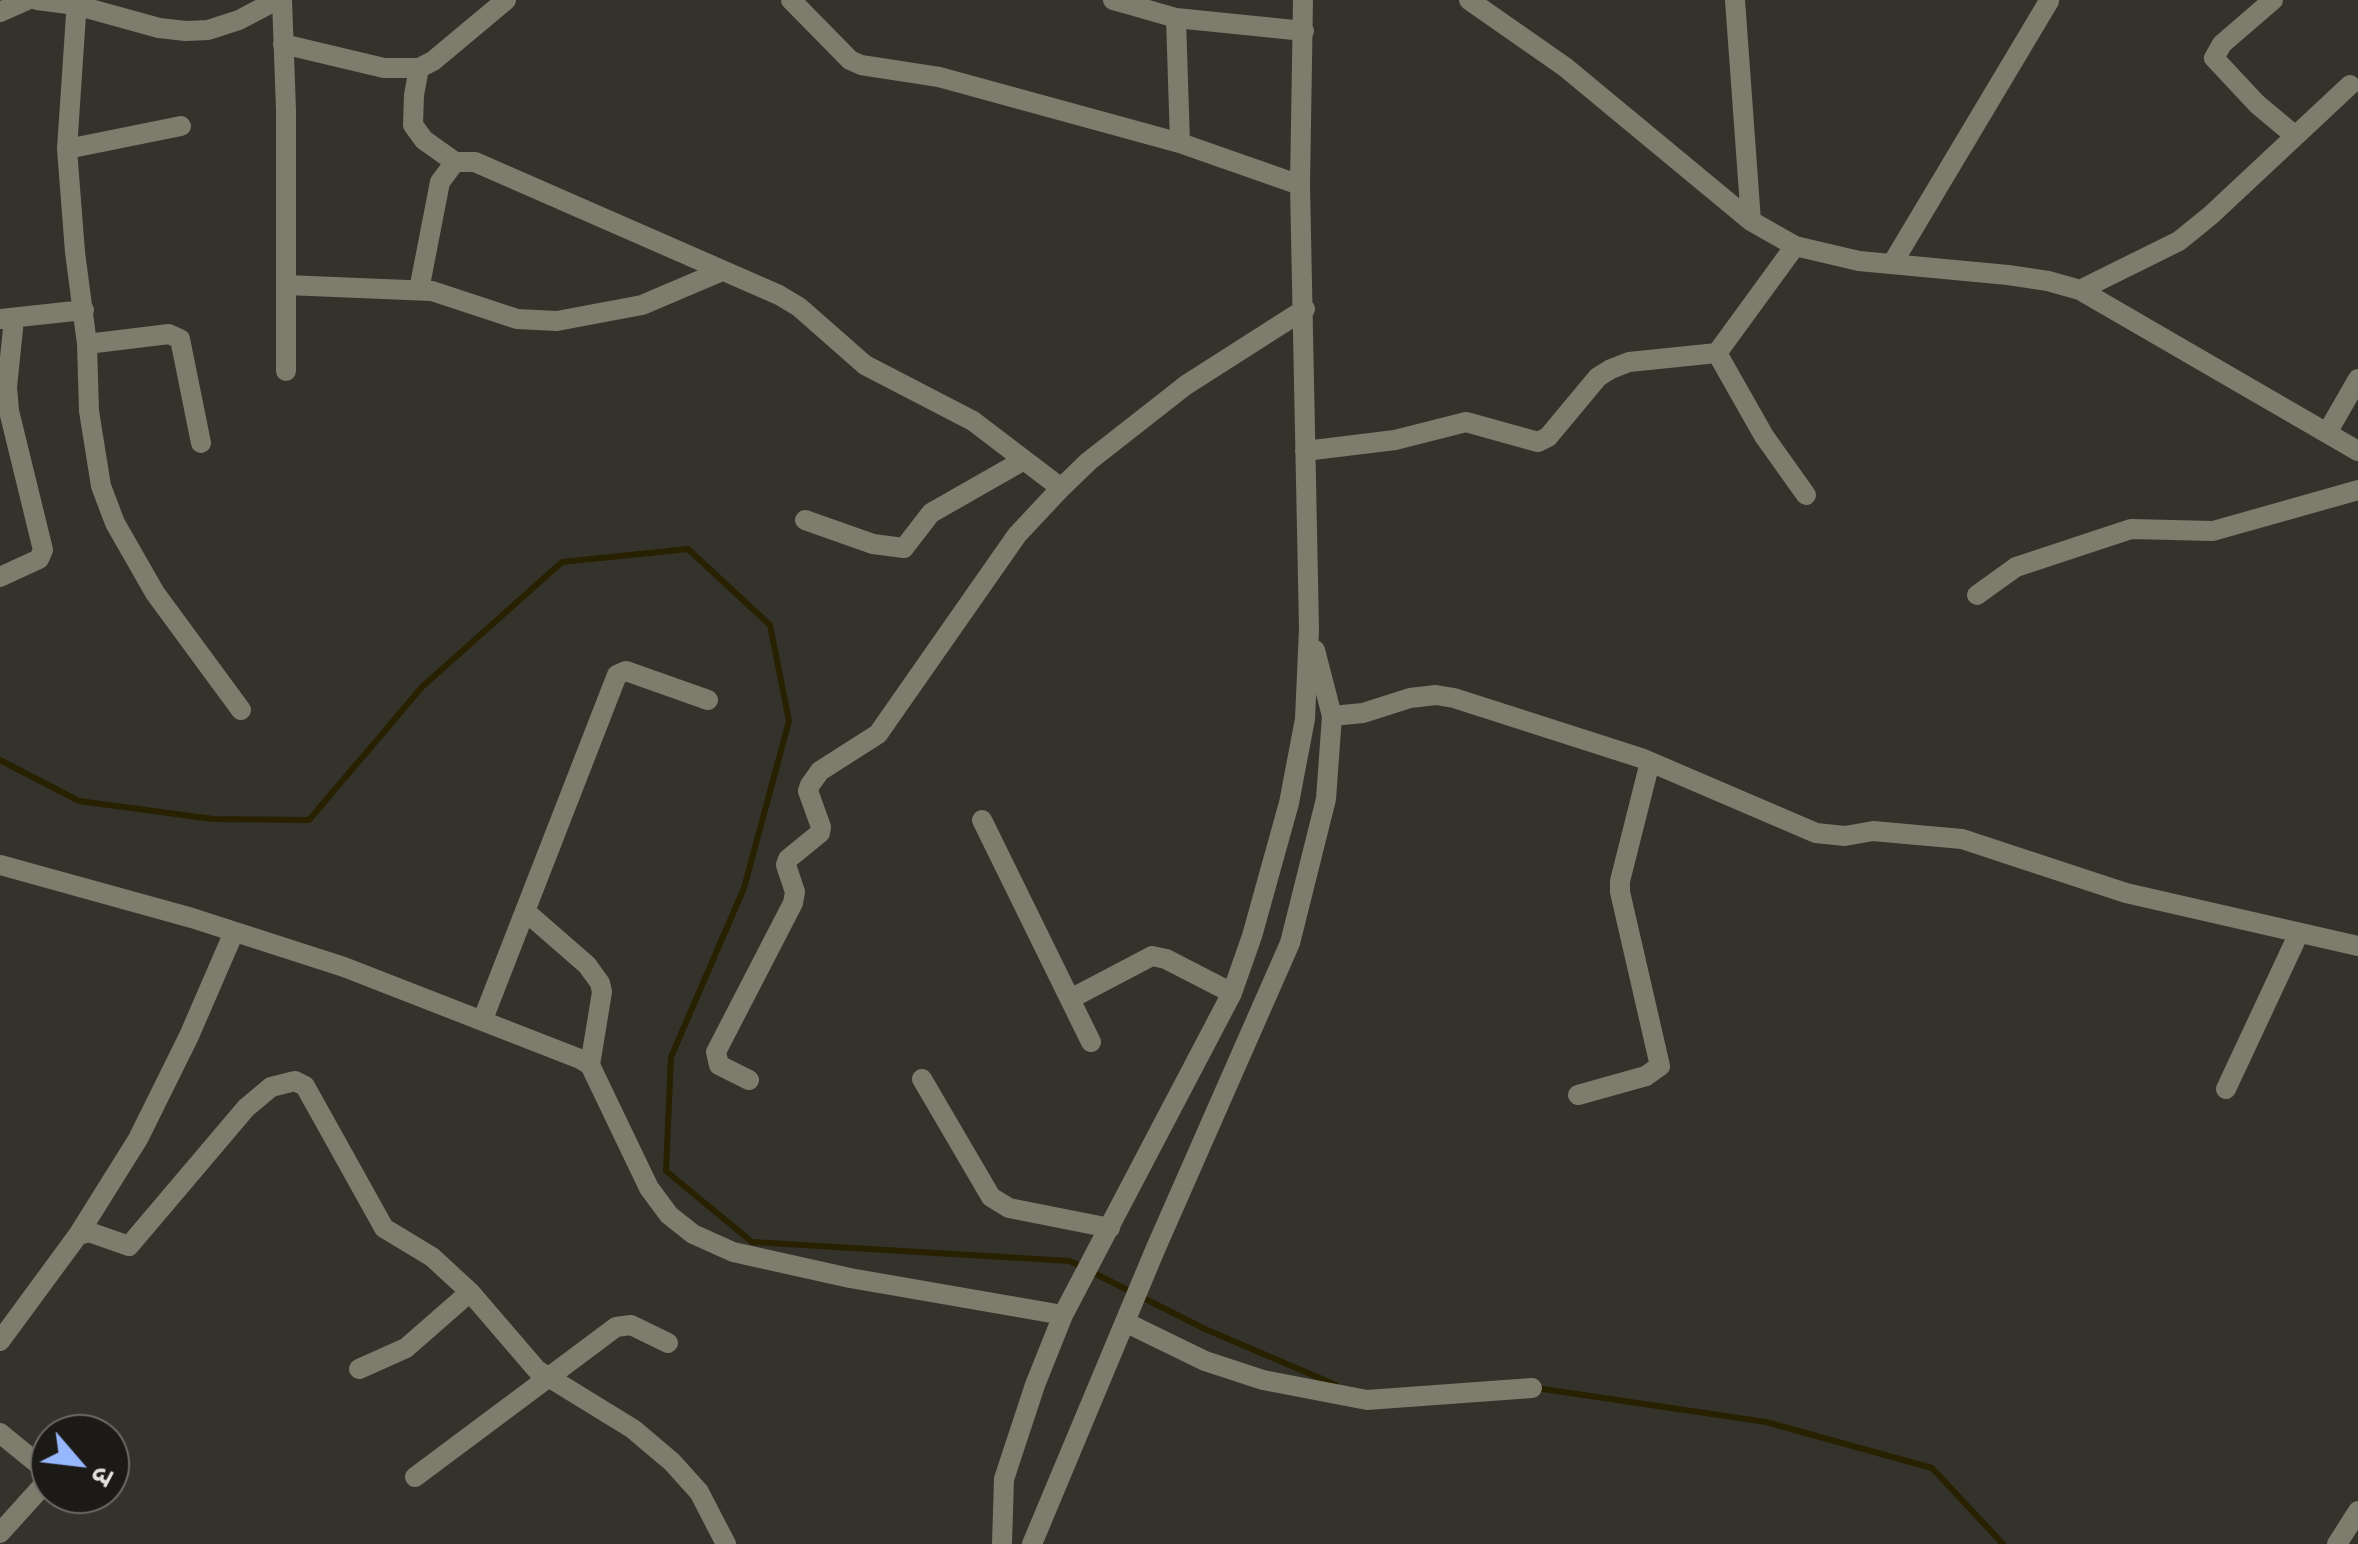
<!DOCTYPE html>
<meta charset="utf-8">
<style>
body{margin:0}
#map{position:relative;width:2358px;height:1544px;overflow:hidden;background:#34332b;font-family:Literata,"Noto Sans Devanagari",serif}
canvas{display:block}
.north{position:absolute;left:30px;top:1414px;width:100px;height:100px;box-sizing:border-box;background:#1b1a17;border:2px solid #6b6a66;border-radius:50%;rotate:118deg;font-size:28px;font-weight:700;line-height:40px;text-align:center;color:#e2e1dc}
.north::after{content:'';display:block;margin:auto;width:35px;height:45px;background:#96b6fd;clip-path:polygon(50% 0,100% 100%,50% 72%,0 100%)}
</style>
<div id="map">
<canvas width="2358" height="1544"></canvas>
<div class="north">उ</div>
</div>
<script>
const ctx = document.querySelector('canvas').getContext('2d');
ctx.lineJoin = 'round';
function toPath(rows) {
  const path = new Path2D();
  for (const r of rows) {
    path.moveTo(r[0], r[1]);
    for (let i = 2; i < r.length; i += 2) path.lineTo(r[i], r[i + 1]);
  }
  return path;
}
function strokePath(path, color, width, dash) {
  ctx.strokeStyle = color;
  ctx.lineWidth = width;
  ctx.lineCap = dash ? 'butt' : 'round';
  ctx.setLineDash(dash || []);
  ctx.stroke(path);
}
strokePath(toPath([
 [0,760,79,801,213,819,309,820,422,687,562,562,688,549,770,625,789,721,744,888,671,1057,666,1171,752,1242,1070,1261,1205,1329,1336,1385],
 [1536,1388,1766,1422,1932,1468,2003,1544]
]), '#272100', 6);
strokePath(toPath([
 [37,0,76,5,159,28,186,31,208,30,239,20,277,0],
 [77,0,67,149,75,252,87,344,89,411,101,486,115,523,155,593,241,710],
 [282,0,286,110,286,371],
 [791,0,850,60,861,65,939,77,1180,143,1300,185],
 [1113,0,1176,18,1304,31],
 [1469,0,1565,67,1751,221,1795,246,1859,261,2008,275,2048,281,2080,290,2358,451],
 [1735,0,1751,221],
 [2273,0,2222,44,2214,58,2257,104,2294,135],
 [0,12,27,0],
 [1176,18,1180,143],
 [283,44,384,68,419,68,433,61,506,0],
 [419,68,414,95,413,125,424,140,455,162],
 [67,149,181,126],
 [1795,246,1717,353,1764,436,1806,495],
 [1892,264,2049,1],
 [286,285,432,291,517,319,557,321,642,305,722,271],
 [419,290,440,182,455,162,475,162,779,295,799,307,865,365,973,421,1061,488],
 [2080,290,2179,241,2211,215,2350,85],
 [0,319,84,310],
 [87,344,169,334,180,339,201,443],
 [2327,433,2358,379],
 [1305,451,1395,440,1466,422,1538,442,1548,437,1598,377,1611,369,1629,362,1717,353],
 [805,520,873,544,904,548,931,513,1024,460],
 [0,577,39,559,43,550,9,411,7,387,14,319],
 [1977,595,2016,567,2131,529,2213,531,2358,490],
 [1332,716,1363,713,1410,698,1436,695,1454,698,1641,758,1816,833,1845,836,1873,831,1962,839,2126,893,2358,946],
 [982,820,1091,1042],
 [0,865,192,918,344,967,580,1059,590,1065,649,1188,669,1215,693,1234,733,1252,850,1278,1063,1315],
 [525,911,587,965,600,983,602,992,590,1065],
 [1072,998,1152,956,1166,959,1232,993],
 [483,1019,617,675,626,671,708,700],
 [922,1079,991,1197,1009,1208,1110,1228],
 [749,1080,719,1065,716,1052,793,903,795,892,786,865,788,859,820,833,821,827,808,791,810,785,820,771,878,734,1017,535,1061,488,1089,461,1186,385,1305,309],
 [2226,1089,2298,935],
 [1578,1095,1646,1076,1660,1066,1620,892,1620,881,1650,762],
 [78,1235,138,1139,189,1036,234,932],
 [1127,1323,1205,1361,1263,1380,1367,1400,1532,1388],
 [0,1341,78,1235,89,1232,129,1246,246,1108,271,1087,295,1081,305,1086,384,1228,432,1257,470,1292,537,1370,633,1429,672,1462,699,1492,726,1544],
 [359,1369,406,1348,470,1292],
 [0,1433,43,1468,47,1481,0,1533],
 [415,1477,616,1327,631,1325,668,1343],
 [1002,1544,1004,1479,1035,1385,1063,1315,1232,993,1252,936,1289,803,1305,719,1309,629,1300,185,1303,0],
 [1032,1544,1155,1250,1290,943,1326,799,1332,716,1315,650],
 [2337,1544,2358,1511]
]), '#7e7c6c', 20);
</script>
